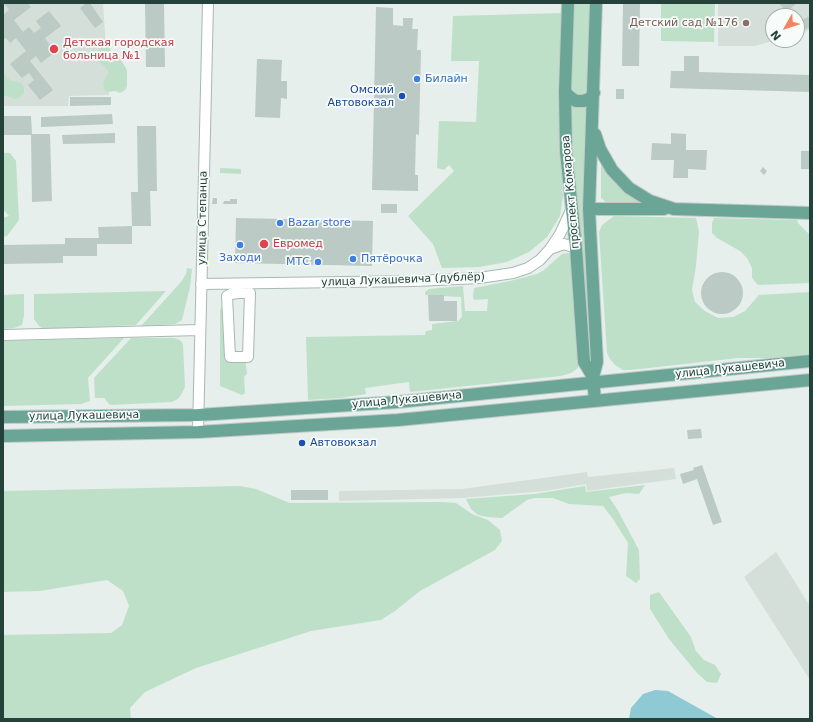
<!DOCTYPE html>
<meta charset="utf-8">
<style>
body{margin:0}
#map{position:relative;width:813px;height:722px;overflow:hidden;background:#e6efeb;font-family:"DejaVu Sans",sans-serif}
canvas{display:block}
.frame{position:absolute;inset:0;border:4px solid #24423a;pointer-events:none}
.north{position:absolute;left:765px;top:8px;width:40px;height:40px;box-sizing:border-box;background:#f7fbf9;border:1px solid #a3b1ad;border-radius:50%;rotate:231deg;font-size:11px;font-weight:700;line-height:16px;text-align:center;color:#24423a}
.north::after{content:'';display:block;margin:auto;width:14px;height:18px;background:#f4845f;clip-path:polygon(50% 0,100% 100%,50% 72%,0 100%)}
</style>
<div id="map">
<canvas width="813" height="722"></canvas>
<div class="frame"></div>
<div class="north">N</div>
</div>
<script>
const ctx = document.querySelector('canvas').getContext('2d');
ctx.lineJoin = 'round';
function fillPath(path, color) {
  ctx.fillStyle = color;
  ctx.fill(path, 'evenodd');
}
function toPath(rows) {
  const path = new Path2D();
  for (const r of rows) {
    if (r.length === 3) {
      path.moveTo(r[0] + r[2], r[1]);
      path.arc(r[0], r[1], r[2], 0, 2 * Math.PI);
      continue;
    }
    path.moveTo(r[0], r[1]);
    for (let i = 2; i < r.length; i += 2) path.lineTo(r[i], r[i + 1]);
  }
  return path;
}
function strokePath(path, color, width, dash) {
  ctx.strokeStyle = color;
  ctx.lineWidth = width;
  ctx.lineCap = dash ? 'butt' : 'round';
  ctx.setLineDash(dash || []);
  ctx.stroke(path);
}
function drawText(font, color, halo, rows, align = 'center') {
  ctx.font = font + ' "DejaVu Sans",sans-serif';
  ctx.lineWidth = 3.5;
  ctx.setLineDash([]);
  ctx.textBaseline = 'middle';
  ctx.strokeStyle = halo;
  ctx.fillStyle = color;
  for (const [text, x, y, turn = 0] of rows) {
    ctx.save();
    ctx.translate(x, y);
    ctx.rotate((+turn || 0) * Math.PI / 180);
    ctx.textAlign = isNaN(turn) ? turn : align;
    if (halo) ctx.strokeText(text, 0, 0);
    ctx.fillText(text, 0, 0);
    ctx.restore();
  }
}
fillPath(toPath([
 [3,3,103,3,109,95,69,96,68,106,3,106],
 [718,3,810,3,810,30,797,34,797,16,773,16,773,40,776,40,755,46,718,46],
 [674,468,676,479,587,491,586,484,545,491,463,498,339,501,339,491,462,489,587,472,588,477],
 [776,552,810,606,810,680,744,577]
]), '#d4dfda');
fillPath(toPath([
 [573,3,590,3,588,88,584,150,584,215,593,363,590,363,571,153,571,87],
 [661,3,715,3,714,42,661,41],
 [561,13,560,143,563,196,560,216,547,237,529,252,507,262,479,267,442,268,433,244,408,216,454,171,449,165,444,170,437,168,439,121,476,122,479,61,451,61,453,16],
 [105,46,110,47,111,53,113,55,120,58,127,70,127,86,125,90,120,93,115,91,107,92,104,89,103,84,108,72,106,68,98,61,96,56,98,50],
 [3,73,10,80,21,83,24,88,24,93,20,97,16,99,3,95],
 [3,153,10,153,16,161,19,220,7,236,3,237,3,218,9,216,3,209],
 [601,156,625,191,639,202,643,203,641,205,608,204,601,198],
 [220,168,241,169,241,174,220,173],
 [614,216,696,218,699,231,696,266,692,290,695,302,705,311,718,318,733,317,745,311,759,295,810,292,810,354,781,358,738,358,631,370,623,370,615,365,610,359,607,353,599,232,602,225],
 [714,218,797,220,798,223,810,235,810,283,758,285,752,278,752,268,747,258,740,251,717,238,712,233,712,223],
 [568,253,571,256,580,362,578,368,571,373,561,376,410,392,409,382,365,388,366,394,340,398,308,400,306,337,425,335,426,331,432,330,432,324,458,321,462,317,461,297,425,295,425,292,429,289,463,286,465,311,487,311,488,299,474,300,473,296,474,288,510,281,537,274,544,270,562,254],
 [187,268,192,269,190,287,182,320,175,324,141,326,181,282,186,274],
 [166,291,136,325,44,329,39,326,34,319,34,294],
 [24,294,24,316,22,325,14,328,3,329,3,295],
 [225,302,230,357,245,357,247,374,244,377,245,393,242,395,220,386,220,310],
 [124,338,88,378,90,401,81,404,3,406,3,341],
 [131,338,174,338,180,340,183,344,185,387,181,395,178,399,172,402,110,405,104,398,95,398,94,378],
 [645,485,639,494,626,493,609,497,617,509,639,550,640,579,636,583,626,576,628,543,613,519,603,506,569,504,553,498,535,498,527,500,502,518,488,517,478,515,471,509,466,499,534,494,585,486,586,492],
 [240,486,256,489,290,503,441,502,456,503,472,514,488,520,500,530,502,541,495,550,420,591,395,611,381,620,311,631,196,668,145,692,130,708,131,719,3,719,3,635,111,633,122,625,129,606,123,591,107,580,40,591,3,592,3,491],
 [659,592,691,637,696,651,704,660,715,665,721,674,717,683,707,682,697,673,669,639,650,609,650,595]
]), '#bfe0c8');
fillPath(toPath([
 [655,690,668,691,718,719,629,719,631,708,643,694]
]), '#8ec9d4');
fillPath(toPath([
 [4,3,28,3,31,7,14,20,23,32,29,27,34,33,41,28,36,21,49,11,61,26,45,38,55,52,41,63,36,56,30,61,53,90,40,100,28,85,34,80,29,73,22,78,10,64,26,51,16,38,10,43,6,38,3,40,3,15,9,10],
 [86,3,90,3,103,22,95,28,80,8],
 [145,3,164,3,165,67,146,67],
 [623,3,640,3,639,66,622,66],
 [779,3,797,3,786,12],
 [376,7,393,8,393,25,403,26,403,18,413,18,412,29,418,29,417,50,421,50,419,135,416,134,415,175,418,175,418,191,372,190],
 [810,16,810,27,802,31,798,22],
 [684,56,699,56,699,72,810,75,810,92,670,88,671,71,684,71],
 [257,59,282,60,281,81,287,81,287,99,281,98,280,118,255,117],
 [616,89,624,89,624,99,616,99],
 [70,97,111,97,111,105,70,106],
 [112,114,113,124,41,127,41,117],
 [3,116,31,116,32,134,50,134,52,201,32,202,31,135,3,135],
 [137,126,156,126,157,191,150,191,151,226,132,226,131,192,138,192],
 [115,133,115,143,63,144,62,135],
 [671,133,686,134,686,150,707,150,706,170,688,169,688,178,673,178,674,160,651,160,652,143,671,144],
 [801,151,810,151,810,169,801,169],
 [763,167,767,171,764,175,760,171],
 [213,198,217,198,217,204,212,204],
 [230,199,237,199,237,204,223,204,224,201,230,201],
 [381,204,397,204,397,213,381,213],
 [236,218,373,221,372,266,235,263],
 [132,226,132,244,97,244,97,256,63,256,63,263,3,264,3,245,65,244,65,238,99,238,98,227],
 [722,293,21],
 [428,295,444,295,444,301,457,301,457,321,429,321],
 [701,429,702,438,688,439,687,430],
 [702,465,722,522,713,525,697,479,683,484,680,474,694,470,693,468],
 [291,490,328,490,328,500,291,500]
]), '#bbcac4');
const minor = toPath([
 [550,249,564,244,576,248],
 [201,284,415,281,479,278,513,273,528,268,540,260,550,249,560,234,572,208],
 [239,293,250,293,248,357,230,357,227,296,231,294,239,293],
 [3,335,200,330],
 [198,432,208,3]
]);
const major = toPath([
 [568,3,565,92,566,152,576,248,584,362,593,377],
 [565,92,570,97,576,101,583,101,589,99,594,93],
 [595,134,600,149,612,170,629,188,650,201,674,209,810,213],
 [589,209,664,209],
 [595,401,593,377,597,362,589,209,596,3],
 [3,417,198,415,398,402,810,361],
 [3,436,198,432,398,420,810,380]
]);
strokePath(minor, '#a8b8b2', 12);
strokePath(major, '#c2cac8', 14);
strokePath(minor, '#fff', 10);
strokePath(major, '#6aa596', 12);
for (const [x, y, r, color] of [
 [746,23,4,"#8d6e63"],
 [54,49,5,"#e0444e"],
 [417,79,4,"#3f7fe0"],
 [402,96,4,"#1a4fb4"],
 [280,223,4,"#3f7fe0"],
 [264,244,5,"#e0444e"],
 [240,245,4,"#3f7fe0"],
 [353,259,4,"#3f7fe0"],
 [318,262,4,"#3f7fe0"],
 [302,443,4,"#1a4fb4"]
]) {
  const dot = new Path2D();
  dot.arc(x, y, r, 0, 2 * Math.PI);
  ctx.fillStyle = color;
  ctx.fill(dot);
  strokePath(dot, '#f7fbf9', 1.5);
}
drawText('11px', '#785e54', '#f7fbf9', [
 ["Детский сад №176",738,23]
], 'right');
drawText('11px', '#be3a42', '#f7fbf9', [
 ["Детская городская",63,43],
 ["больница №1",63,56],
 ["Евромед",273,244]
], 'left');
drawText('11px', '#366cbe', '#f7fbf9', [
 ["Билайн",425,79],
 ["Bazar store",288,223],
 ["Заходи",240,258,"center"],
 ["Пятёрочка",361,259],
 ["МТС",310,262,"right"]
], 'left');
drawText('11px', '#164399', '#f7fbf9', [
 ["Омский",394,90],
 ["Автовокзал",394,103],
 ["Автовокзал",310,443,"left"]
], 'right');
drawText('11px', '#24423a', '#f7fbf9', [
 ["проспект Комарова",571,192,-95],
 ["улица Степанца",203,218,-89],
 ["улица Лукашевича (дублёр)",403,280,-2],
 ["улица Лукашевича",730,369,-6],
 ["улица Лукашевича",407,400,-5],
 ["улица Лукашевича",84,416,-1]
]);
</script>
